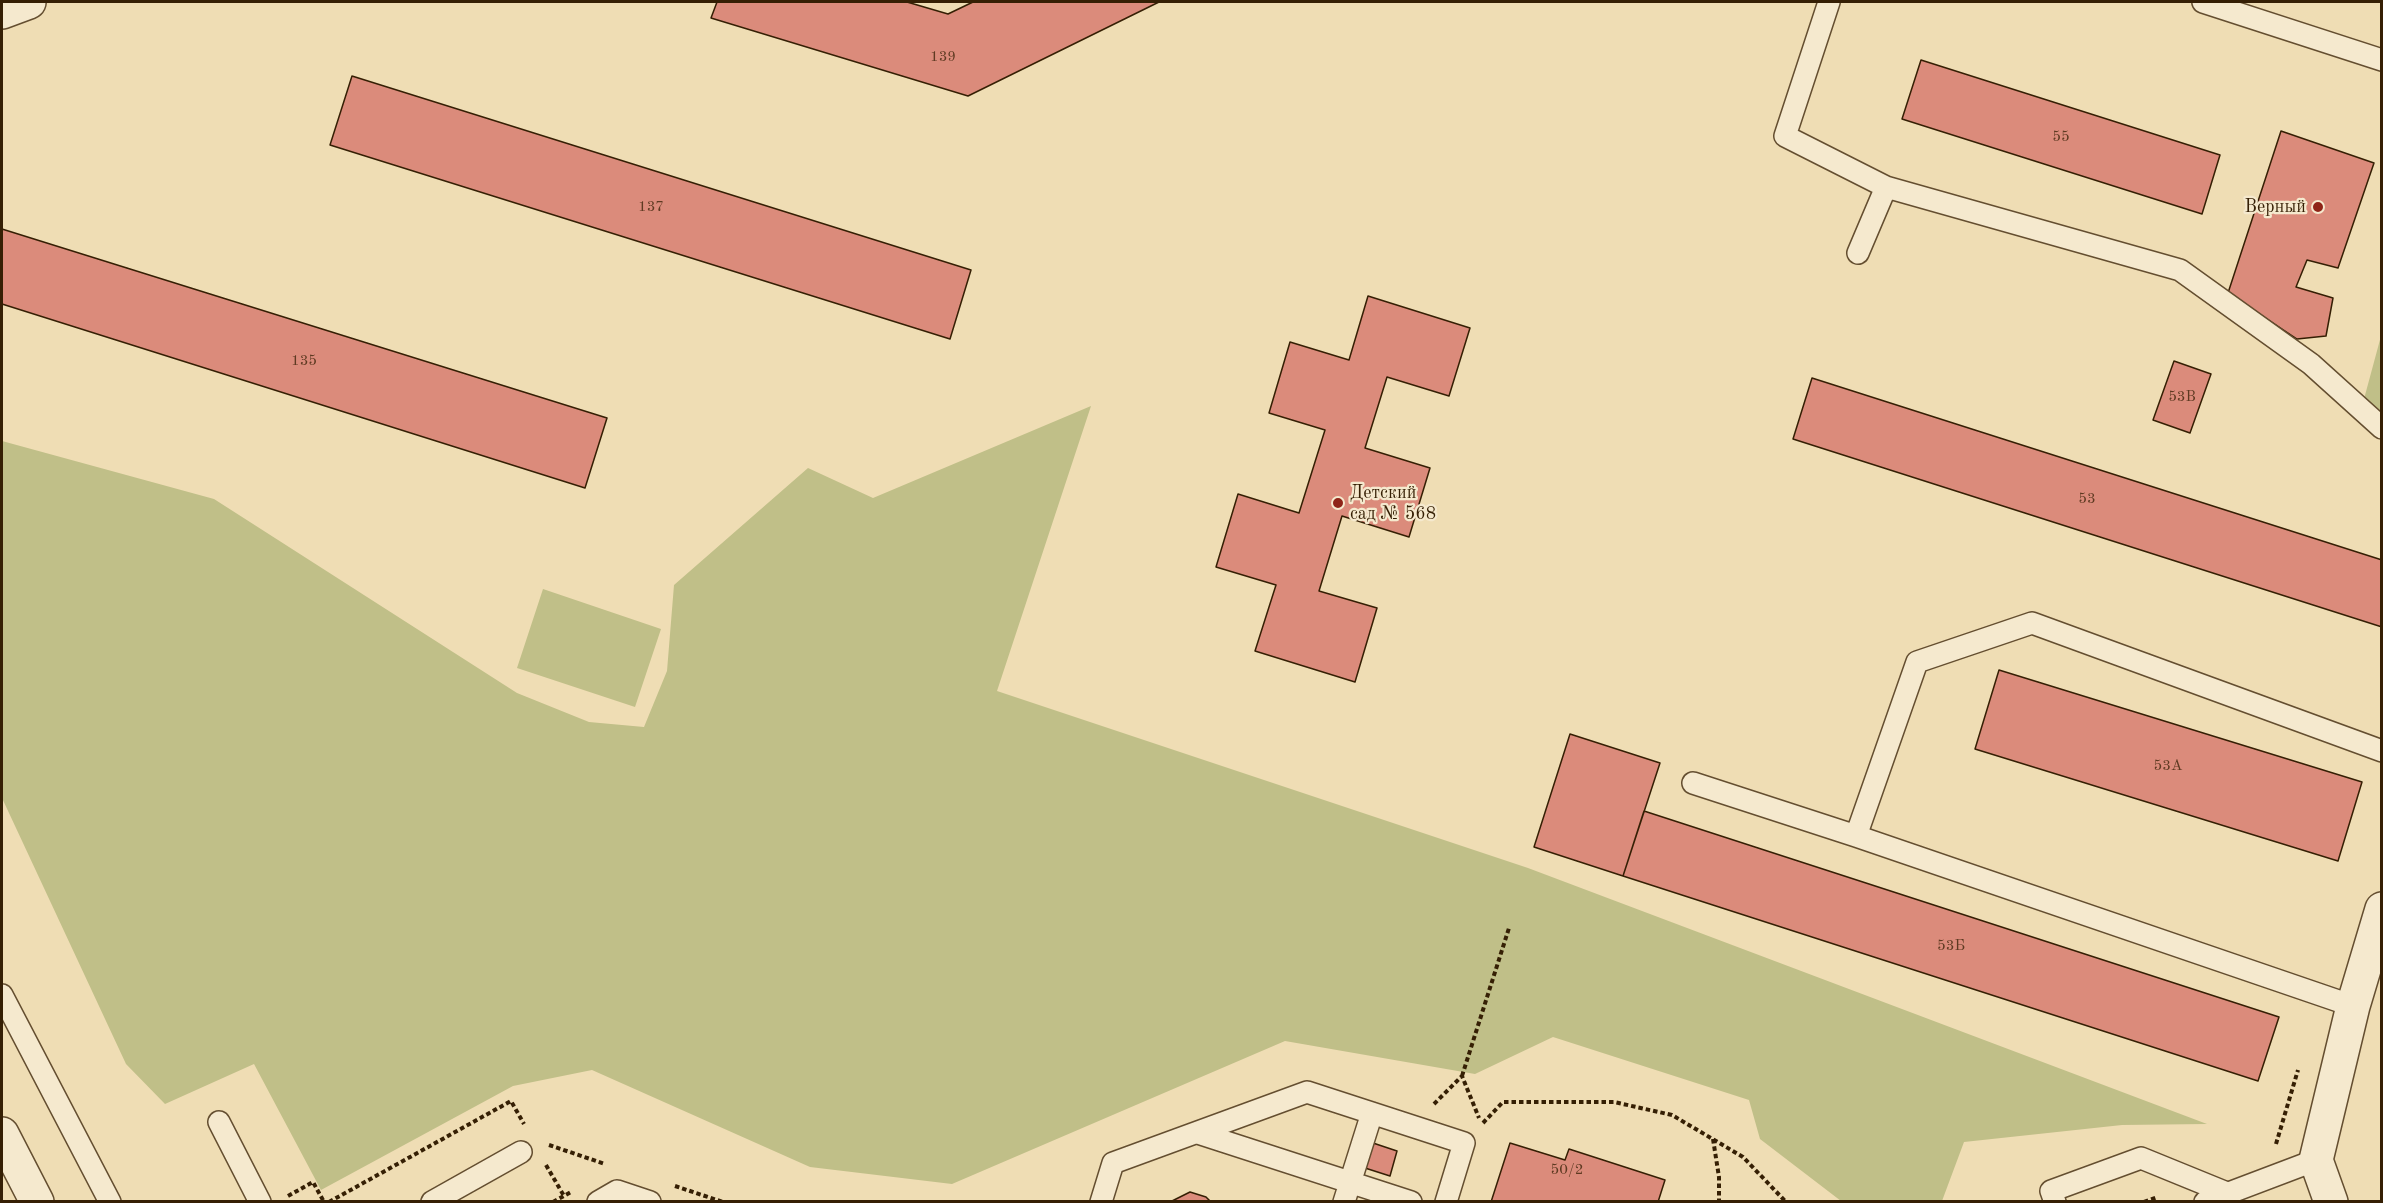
<!DOCTYPE html>
<meta charset="utf-8">
<style>
body{margin:0}
#map{position:relative;width:2383px;height:1203px;overflow:hidden;background:#efddb4;font-family:"Old Standard TT",serif}
canvas{display:block}
.frame{position:absolute;inset:0;border:3px solid #351f04;pointer-events:none}
</style>
<div id="map">
<canvas width="2383" height="1203"></canvas>
<div class="frame"></div>
</div>
<script>
const ctx = document.querySelector('canvas').getContext('2d');
ctx.lineJoin = 'round';
function fillPath(path, color) {
  ctx.fillStyle = color;
  ctx.fill(path, 'evenodd');
}
function toPath(rows) {
  const path = new Path2D();
  for (const r of rows) {
    path.moveTo(r[0], r[1]);
    for (let i = 2; i < r.length; i += 2) path.lineTo(r[i], r[i + 1]);
  }
  return path;
}
function strokePath(path, color, width, dash) {
  ctx.strokeStyle = color;
  ctx.lineWidth = width;
  ctx.lineCap = dash ? 'butt' : 'round';
  ctx.setLineDash(dash || []);
  ctx.stroke(path);
}
function drawText(font, color, halo, rows, align = 'center') {
  ctx.font = font + ' "Old Standard TT",serif';
  ctx.lineWidth = 4.5;
  ctx.setLineDash([]);
  ctx.textBaseline = 'middle';
  ctx.strokeStyle = halo;
  ctx.fillStyle = color;
  for (const [text, x, y, turn = 0] of rows) {
    ctx.save();
    ctx.translate(x, y);
    ctx.rotate((+turn || 0) * Math.PI / 180);
    ctx.textAlign = isNaN(turn) ? turn : align;
    if (halo) ctx.strokeText(text, 0, 0);
    ctx.fillText(text, 0, 0);
    ctx.restore();
  }
}
fillPath(toPath([
 [2381,336,2381,413,2364,399],
 [1091,406,997,691,1528,868,2207,1124,2122,1125,1964,1142,1942,1201,1841,1201,1760,1139,1749,1100,1553,1037,1475,1074,1285,1041,952,1184,810,1167,592,1070,513,1086,321,1190,254,1064,165,1104,126,1064,2,798,2,441,214,499,517,693,589,722,644,727,667,671,674,585,808,468,873,498],
 [543,589,661,629,635,707,517,668]
]), '#c0bf88');
const building = toPath([
 [717,2,907,2,948,14,973,2,1159,2,968,96,711,18,717,2],
 [1921,60,2220,155,2202,214,1902,119,1921,60],
 [352,76,971,270,950,339,330,145,352,76],
 [2281,131,2374,163,2338,268,2307,260,2296,287,2333,298,2326,336,2297,339,2228,293,2281,131],
 [2,229,607,418,585,488,2,304,2,229],
 [1368,296,1470,328,1449,396,1387,377,1365,448,1430,468,1409,537,1342,516,1319,591,1377,608,1355,682,1255,651,1276,585,1216,567,1238,494,1299,513,1325,430,1269,413,1290,342,1349,360,1368,296],
 [2174,361,2211,374,2190,433,2153,420,2174,361],
 [1812,378,2382,560,2382,627,1793,439,1812,378],
 [1999,670,2362,782,2338,861,1975,749,1999,670],
 [1570,734,1660,763,1623,876,1534,847,1570,734],
 [1644,811,2279,1017,2258,1081,1623,876,1644,811],
 [1373,1143,1397,1151,1390,1176,1365,1168,1373,1143],
 [1510,1143,1565,1160,1569,1149,1665,1180,1658,1202,1491,1202,1510,1143],
 [1190,1192,1206,1197,1211,1202,1170,1202,1190,1192]
]);
fillPath(building, '#db8b7b');
strokePath(building, '#351f04', 1.5);
const service = toPath([
 [1829,2,1785,136,1886,187,2180,270,2311,364,2382,428],
 [2203,2,2382,60],
 [1858,253,1886,187],
 [1693,783,1856,836,2353,1006],
 [1856,836,1917,662,2032,623,2382,751],
 [2,995,110,1202],
 [219,1122,260,1202],
 [1198,1133,1411,1202],
 [432,1202,521,1152],
 [598,1202,617,1191,650,1202],
 [1101,1202,1113,1163,1307,1092,1464,1143,1446,1202],
 [1344,1202,1372,1113],
 [2055,1202,2051,1191,2141,1158,2227,1193],
 [2205,1202,2316,1160]
]);
const minor = toPath([
 [2,1134,37,1202],
 [2331,1202,2316,1160,2353,1006,2382,909]
]);
const tertiary = toPath([
 [2,12,29,2]
]);
strokePath(service, '#644e30', 24);
strokePath(minor, '#644e30', 36);
strokePath(tertiary, '#644e30', 36);
strokePath(toPath([
 [1462,1076,1509,928],
 [1434,1104,1462,1076,1479,1118],
 [1483,1123,1503,1102,1614,1102,1672,1115,1743,1157,1786,1202],
 [1713,1139,1719,1177,1719,1202],
 [2276,1144,2298,1070],
 [549,1145,605,1164],
 [546,1165,564,1196],
 [675,1186,723,1202],
 [288,1196,313,1182,324,1202],
 [329,1202,511,1101,524,1124],
 [553,1202,571,1192],
 [2144,1202,2158,1197]
]), '#351f04', 4, [4.5, 3]);
strokePath(service, '#f5e9ce', 21);
strokePath(minor, '#f5e9ce', 33);
strokePath(tertiary, '#f5e9ce', 33);
for (const [x, y, r, color] of [
 [2318,207,6,"#8f2418"],
 [1338,503,6,"#8f2418"]
]) {
  const dot = new Path2D();
  dot.arc(x, y, r, 0, 2 * Math.PI);
  ctx.fillStyle = color;
  ctx.fill(dot);
  strokePath(dot, '#f5e9ce', 2);
}
drawText('15px', '#5e3a22', null, [
 ["139",943,57],
 ["55",2061,137],
 ["137",651,207],
 ["135",304,361],
 ["53В",2182,397],
 ["53",2087,499],
 ["53А",2168,766],
 ["53Б",1951,946],
 ["50/2",1567,1170]
]);
drawText('18px', '#351f04', '#f5e9ce', [
 ["Верный",2306,207],
 ["Детский",1350,493,"left"],
 ["сад № 568",1350,514,"left"]
], 'right');
</script>
